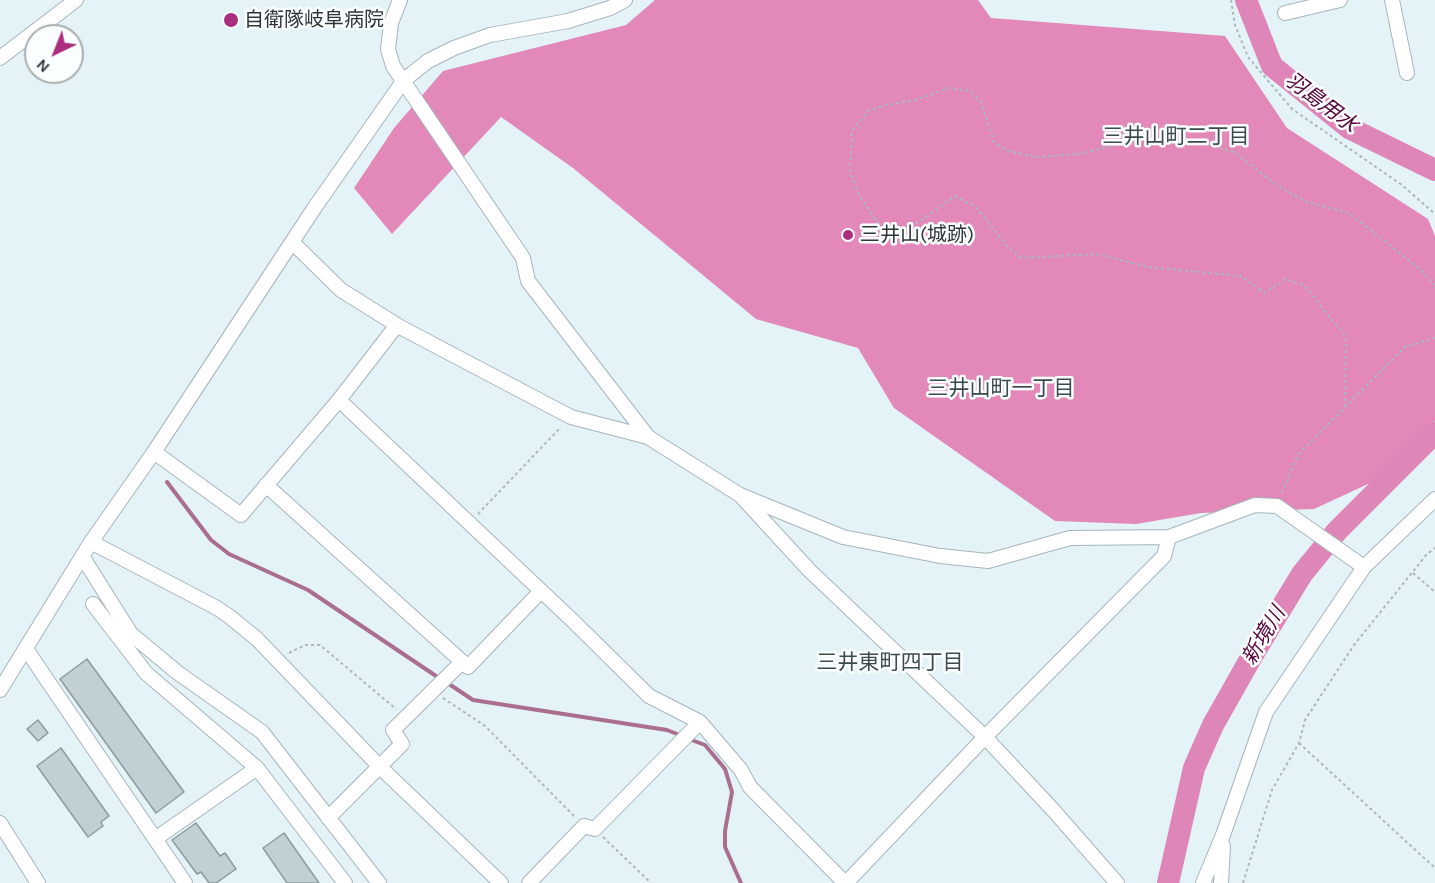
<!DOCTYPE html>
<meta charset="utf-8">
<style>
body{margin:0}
#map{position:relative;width:1435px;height:883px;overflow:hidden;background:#e4f3f8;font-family:Karla,sans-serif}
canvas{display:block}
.north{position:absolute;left:24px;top:24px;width:60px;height:60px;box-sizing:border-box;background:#fbfeff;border:2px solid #a9aeaf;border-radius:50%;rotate:223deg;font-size:16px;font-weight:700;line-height:24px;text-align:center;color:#2f3537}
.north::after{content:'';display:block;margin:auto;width:21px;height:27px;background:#ab2e7e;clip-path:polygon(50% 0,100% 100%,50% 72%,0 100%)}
</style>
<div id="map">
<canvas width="1435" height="883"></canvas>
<div class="north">N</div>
</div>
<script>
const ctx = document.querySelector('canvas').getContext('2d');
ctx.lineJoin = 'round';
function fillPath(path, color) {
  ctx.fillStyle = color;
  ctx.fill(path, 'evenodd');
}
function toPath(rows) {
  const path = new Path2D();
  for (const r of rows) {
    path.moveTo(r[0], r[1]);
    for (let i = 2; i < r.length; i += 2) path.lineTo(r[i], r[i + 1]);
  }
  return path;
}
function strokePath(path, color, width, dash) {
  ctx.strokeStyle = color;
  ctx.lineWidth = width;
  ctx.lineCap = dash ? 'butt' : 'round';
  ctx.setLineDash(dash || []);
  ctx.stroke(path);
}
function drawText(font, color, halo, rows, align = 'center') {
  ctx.font = font + ' Karla,"Noto Sans JP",sans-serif';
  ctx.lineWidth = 5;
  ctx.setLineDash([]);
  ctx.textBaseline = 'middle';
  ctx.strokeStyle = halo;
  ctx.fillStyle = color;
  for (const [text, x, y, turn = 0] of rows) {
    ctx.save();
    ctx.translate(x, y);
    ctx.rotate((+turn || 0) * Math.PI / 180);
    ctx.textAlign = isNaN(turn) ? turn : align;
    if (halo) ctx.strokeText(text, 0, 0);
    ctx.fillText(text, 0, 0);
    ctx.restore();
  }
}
fillPath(toPath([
 [655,0,978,0,991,18,1225,36,1287,128,1428,219,1435,236,1435,421,1381,478,1314,509,1201,513,1136,524,1055,521,894,408,858,348,756,319,573,168,501,117,392,234,354,188,394,128,443,71,626,25]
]), '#e289ba');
strokePath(toPath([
 [167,482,211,540,229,554,308,590,439,678],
 [446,682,473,700,667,730,682,736],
 [689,739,705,745,725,769,732,792,725,831,725,847,741,883]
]), '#aa6e91', 4);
strokePath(toPath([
 [1246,0,1272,66,1349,128,1435,170],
 [1168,883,1194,768,1213,725,1252,656,1302,574,1337,531,1435,433]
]), '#df86b8', 22);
const building = toPath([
 [87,659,184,792,156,813,60,679,87,659],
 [38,720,48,733,38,741,27,729,38,720],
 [61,748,109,816,101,822,103,826,88,837,37,766,61,748],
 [196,823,220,856,225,853,236,869,216,883,209,883,201,872,197,874,172,840,196,823],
 [284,833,319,883,287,883,263,848,284,833]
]);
fillPath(building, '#c1d0d5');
strokePath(building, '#8c9b9f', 1.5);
const minor = toPath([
 [400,0,391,23,388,49,393,66,523,258,528,281,648,437],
 [1392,0,1407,73],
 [1285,13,1340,0],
 [0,58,76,0],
 [292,242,341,290,400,327,571,417,648,437,740,495,843,537,940,556,988,561,1070,538,1169,537,1255,505,1277,506,1364,567],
 [339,400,573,621,649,696,700,722,741,770,750,787,845,883],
 [154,452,241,515,339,400,397,325],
 [266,485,468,667,541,591],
 [741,496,809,570,985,737,1054,811,1117,883],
 [91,542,217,608,230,617,257,639,380,767,501,883],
 [82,556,131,634,178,673,262,732,379,883],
 [93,604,146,673,257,768,345,883],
 [26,649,185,883],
 [0,690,91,542,154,452,315,207,404,80,428,61,454,48,490,35,568,21,610,8,625,0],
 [328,818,402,744,393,730,462,662],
 [0,823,38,883],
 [155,839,257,768],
 [529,883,584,826,595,829,700,722],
 [846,883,985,737,1164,556,1169,537],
 [1203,883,1223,835,1266,712,1364,567,1435,499],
 [1221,883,1223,846]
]);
strokePath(minor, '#a7b5ba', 16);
strokePath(toPath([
 [1231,0,1235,25,1248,57,1292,109,1402,185,1435,214],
 [1345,407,1346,337,1304,285,1285,279,1265,293,1241,276,1148,267,1097,254,1021,258,1007,246,976,207,955,196,919,222,898,231,877,222,859,195,850,172,852,131,868,111,885,105,916,100,948,88,970,91,981,102,994,142,1007,151,1038,157,1078,154,1140,139,1185,138,1234,152,1278,186,1307,202,1349,213,1421,270,1435,285],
 [1282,493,1298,455,1345,407,1405,347,1435,338],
 [478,514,561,427],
 [1413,573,1435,592],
 [289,653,305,645,320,645,396,709],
 [443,698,485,726,574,816],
 [1299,743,1435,868],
 [603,837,651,883],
 [1243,883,1272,790,1299,743,1305,720,1354,645,1427,554,1435,548]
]), '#acb8bc', 2, [3, 3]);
strokePath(minor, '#fff', 14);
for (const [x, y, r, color] of [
 [231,20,8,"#ab2e7e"],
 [848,235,6,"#ab2e7e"]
]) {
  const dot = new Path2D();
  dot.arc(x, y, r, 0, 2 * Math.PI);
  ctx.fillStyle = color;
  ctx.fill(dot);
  strokePath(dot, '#fbfeff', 2);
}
drawText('20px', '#2f3537', '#fbfeff', [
 ["自衛隊岐阜病院",244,20],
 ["三井山(城跡)",860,235]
], 'left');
drawText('italic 21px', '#56043c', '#fbfeff', [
 ["羽島用水",1321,103,37],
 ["新境川",1264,636,-59]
]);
drawText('21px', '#3d4a4e', '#fbfeff', [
 ["三井山町二丁目",1176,137],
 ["三井山町一丁目",1001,389],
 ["三井東町四丁目",890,663]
]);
</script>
